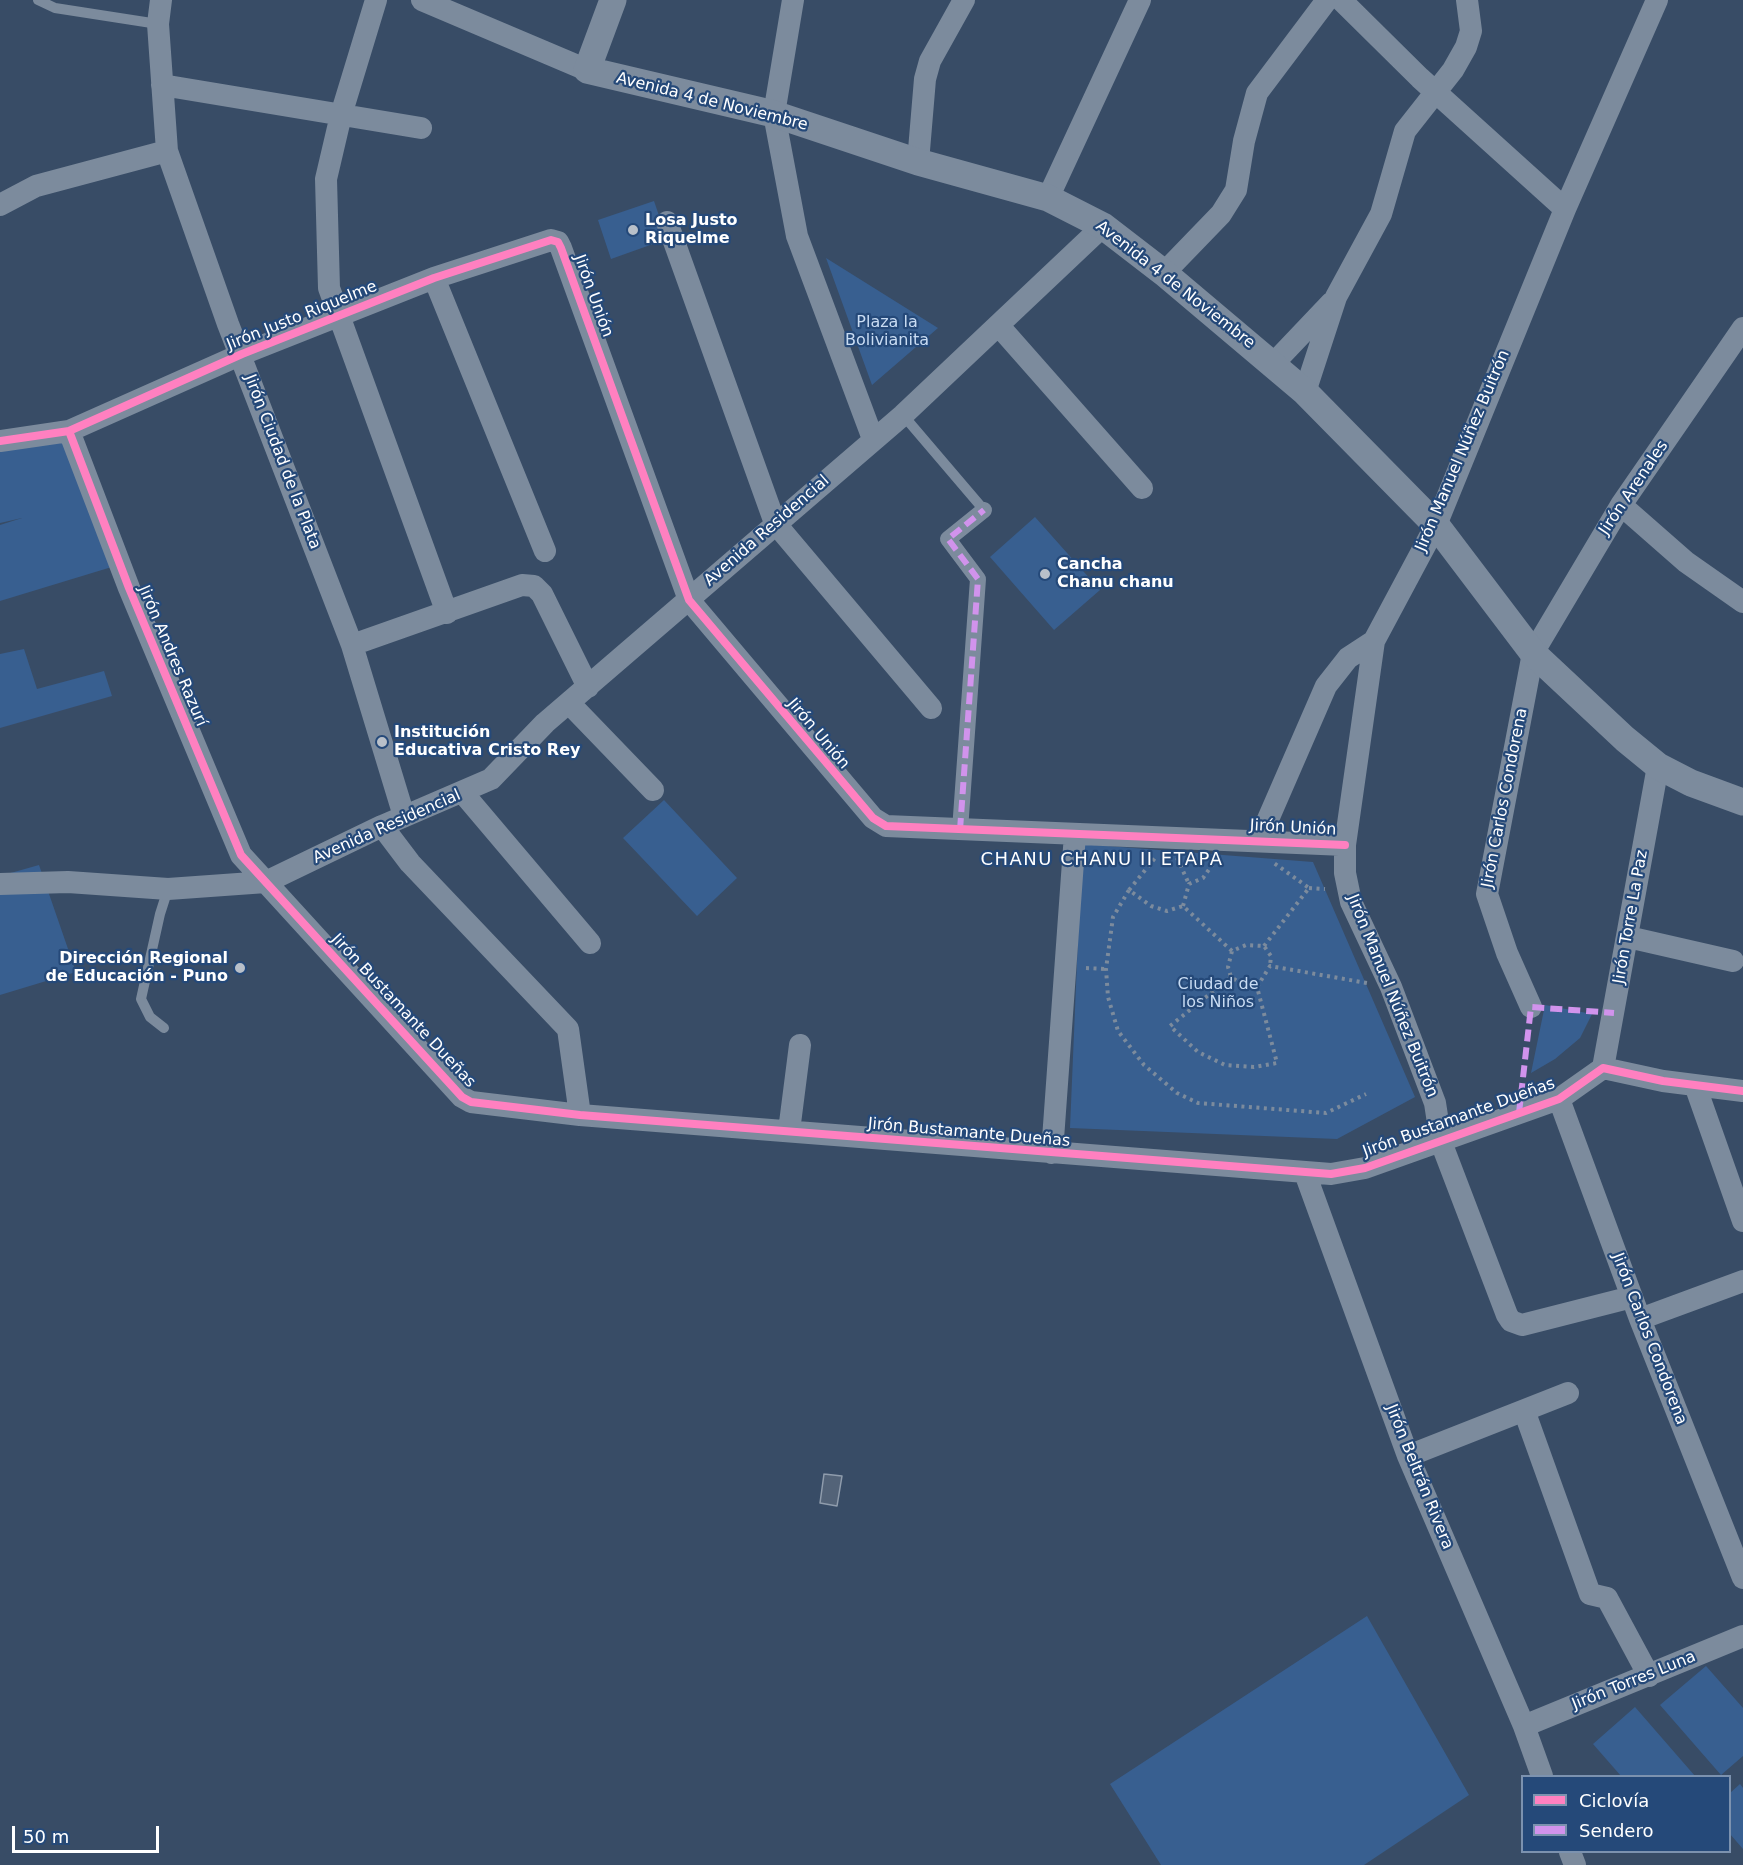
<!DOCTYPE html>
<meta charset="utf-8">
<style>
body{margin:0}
#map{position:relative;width:1743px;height:1865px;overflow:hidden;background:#384c66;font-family:"DejaVu Sans",sans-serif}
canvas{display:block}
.legend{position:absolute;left:1521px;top:1775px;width:210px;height:78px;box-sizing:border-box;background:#254979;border:2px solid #7c92af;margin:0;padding:8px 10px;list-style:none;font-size:18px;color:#fff}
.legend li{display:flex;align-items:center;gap:12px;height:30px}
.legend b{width:30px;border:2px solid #7c92af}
.scale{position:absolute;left:12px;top:1826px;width:147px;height:27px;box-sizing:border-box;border:3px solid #fff;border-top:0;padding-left:8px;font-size:18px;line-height:21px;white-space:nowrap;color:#fff;-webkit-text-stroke:4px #254979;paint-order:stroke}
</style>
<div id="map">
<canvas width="1743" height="1865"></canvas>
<ul class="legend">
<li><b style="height:8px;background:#ff80c0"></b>Ciclovía</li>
<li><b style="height:8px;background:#d193ec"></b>Sendero</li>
</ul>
<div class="scale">50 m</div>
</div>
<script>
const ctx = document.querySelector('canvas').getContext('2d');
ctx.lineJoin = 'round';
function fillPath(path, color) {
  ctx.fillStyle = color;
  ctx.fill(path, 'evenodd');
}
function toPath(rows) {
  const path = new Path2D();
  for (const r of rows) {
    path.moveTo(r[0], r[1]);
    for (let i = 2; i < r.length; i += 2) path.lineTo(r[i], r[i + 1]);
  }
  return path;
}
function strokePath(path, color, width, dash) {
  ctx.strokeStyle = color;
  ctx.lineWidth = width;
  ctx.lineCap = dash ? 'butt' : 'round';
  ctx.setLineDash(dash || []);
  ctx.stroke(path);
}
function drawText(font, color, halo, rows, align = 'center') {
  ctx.font = font + ' "DejaVu Sans",sans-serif';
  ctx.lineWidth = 4.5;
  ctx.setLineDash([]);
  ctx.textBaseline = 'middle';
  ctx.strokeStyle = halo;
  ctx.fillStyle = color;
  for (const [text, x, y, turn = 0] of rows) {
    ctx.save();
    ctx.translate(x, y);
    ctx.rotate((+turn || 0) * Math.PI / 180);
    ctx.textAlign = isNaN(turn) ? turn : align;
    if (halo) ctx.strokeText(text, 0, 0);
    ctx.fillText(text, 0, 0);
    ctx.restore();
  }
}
fillPath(toPath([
 [654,201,667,239,611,259,598,220],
 [826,258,938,328,872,385],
 [0,439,67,441,115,566,0,601,0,525,22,518,0,523],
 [1035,517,1100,590,1054,630,990,557],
 [24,649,37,689,104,671,112,696,0,728,0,654],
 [664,800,737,878,697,916,623,838],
 [1082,844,1313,862,1415,1097,1337,1139,1070,1128],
 [39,865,76,972,0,995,0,876],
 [1545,1005,1592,1014,1580,1038,1555,1059,1531,1073],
 [1367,1616,1469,1795,1364,1865,1161,1865,1110,1784],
 [1706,1666,1743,1708,1743,1756,1721,1775,1660,1705],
 [1635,1707,1695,1776,1621,1776,1593,1744],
 [1740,1784,1743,1788,1743,1849,1730,1834,1730,1793]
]), '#385f90');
const building = toPath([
 [824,1474,842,1476,837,1506,820,1503,824,1474]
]);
fillPath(building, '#536378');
strokePath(building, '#8f9cac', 1.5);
strokePath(toPath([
 [1177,858,1189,884],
 [1309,888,1325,889],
 [1129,890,1155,858],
 [1183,906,1189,884,1203,878,1212,865,1222,862],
 [1264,946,1309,888,1274,863],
 [1232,951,1183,906,1167,911,1151,906,1129,890,1113,917,1106,969,1108,997,1118,1031,1144,1065,1177,1093,1198,1103,1326,1113,1366,1094],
 [1086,968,1106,969],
 [1231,977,1170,1026,1198,1052,1225,1065,1254,1067,1277,1063,1257,987,1270,966,1367,983],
 [1257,987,1245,986,1231,977,1228,967,1232,951,1246,945,1264,946,1271,956,1270,966]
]), '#7c8b9d', 4, [3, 4.5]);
strokePath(toPath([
 [38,0,55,8,158,24],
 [903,415,984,510],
 [164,1028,150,1017,141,999,160,914,168,889]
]), '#7c8b9d', 10);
strokePath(toPath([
 [960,830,978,579,948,539,984,510]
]), '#7c8b9d', 16);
strokePath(toPath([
 [161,0,158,24,167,151,228,324,352,645,404,816],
 [376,0,341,115,326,179,329,288,447,613],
 [422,0,587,70],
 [793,0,774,114,797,236,873,439],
 [1341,0,1420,78,1565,209],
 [162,85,421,128],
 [918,162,925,79,930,61,964,0],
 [1048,198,1140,0],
 [0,205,36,186,167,151],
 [667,222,775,523,931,708],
 [1164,273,1221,214,1236,190,1244,141,1257,93,1327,0],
 [434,278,545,551],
 [999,326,1142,488],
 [1274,363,1331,303],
 [1305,392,1336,297,1381,214,1405,131,1453,70,1466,47,1471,31,1467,0],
 [69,431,129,588,241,855,462,1097,471,1102,580,1115,1331,1174,1365,1168,1559,1099,1603,1068,1663,1081,1743,1091],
 [0,441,69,431,242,354,434,278,551,240,558,242,561,248,689,600,873,818,886,826,1345,845],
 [1621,505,1686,562,1743,602],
 [352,645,522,585,534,586,542,594,588,687],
 [570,704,653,790],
 [463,793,590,943],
 [382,826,410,863,568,1029,580,1115],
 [1259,840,1326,686,1348,658,1374,641],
 [0,884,68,882,168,889,266,882,382,826,491,779,545,723,903,415,1103,226],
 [1628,937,1733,961],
 [1531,1007,1507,953,1487,894,1533,653,1621,505,1743,328],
 [1603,1068,1658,766],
 [1695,1085,1743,1221],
 [1559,1099,1640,1319,1743,1578],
 [789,1131,800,1045],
 [1052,1153,1075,834],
 [1305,1173,1408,1456,1524,1726,1542,1776],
 [1632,1297,1522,1325,1511,1321,1507,1315,1441,1142,1435,1103,1391,987,1351,902,1345,873,1345,845,1374,641,1436,525,1565,209,1657,0],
 [1640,1319,1743,1281],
 [1525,1413,1590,1594,1607,1598,1649,1676],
 [1408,1456,1568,1393],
 [1524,1726,1743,1636],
 [1570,1852,1575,1865]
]), '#7c8b9d', 22);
strokePath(toPath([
 [613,0,587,70,774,114,918,162,1048,198,1103,226,1164,273,1305,392,1436,525,1533,653,1625,739,1658,766,1691,783,1743,802]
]), '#7c8b9d', 27);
strokePath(toPath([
 [960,830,978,579,948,539,984,510],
 [1519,1113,1531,1007,1614,1013]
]), '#d193ec', 6, [12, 6]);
strokePath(toPath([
 [69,431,129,588,241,855,462,1097,471,1102,580,1115,1331,1174,1365,1168,1559,1099,1603,1068,1663,1081,1743,1091],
 [0,441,69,431,242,354,434,278,551,240,558,242,561,248,689,600,873,818,886,826,1345,845]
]), '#ff80c0', 8);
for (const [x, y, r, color] of [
 [633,230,6,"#b9c0c9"],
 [1045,574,6,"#b9c0c9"],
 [382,742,6,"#b9c0c9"],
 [240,968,6,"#b9c0c9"]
]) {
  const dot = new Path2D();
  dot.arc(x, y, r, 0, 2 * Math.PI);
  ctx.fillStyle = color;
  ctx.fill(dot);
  strokePath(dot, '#254979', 2);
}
drawText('16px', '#fff', '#254979', [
 ["Avenida 4 de Noviembre",712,102,14],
 ["Avenida 4 de Noviembre",1175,285,38],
 ["Jirón Unión",593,296,70],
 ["Jirón Justo Riquelme",302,316,-22],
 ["Jirón Manuel Núñez Buitrón",1463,451,-67],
 ["Jirón Ciudad de la Plata",282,462,69],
 ["Jirón Arenales",1634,488,-56],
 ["Avenida Residencial",767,531,-41],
 ["Jirón Andres Razurí",172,656,67],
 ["Jirón Unión",818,734,50],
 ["Jirón Carlos Condorena",1505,798,-79],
 ["Avenida Residencial",387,827,-24],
 ["Jirón Unión",1293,828,3],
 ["Jirón Torre La Paz",1631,917,-80],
 ["Jirón Manuel Núñez Buitrón",1392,996,68],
 ["Jirón Bustamante Dueñas",403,1011,47],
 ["Jirón Bustamante Dueñas",1459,1118,-20],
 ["Jirón Bustamante Dueñas",969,1133,5],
 ["Jirón Carlos Condorena",1649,1339,69],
 ["Jirón Beltrán Rivera",1419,1477,68],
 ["Jirón Torres Luna",1634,1681,-22]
]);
drawText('bold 16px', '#fff', '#254979', [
 ["Losa Justo",645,221],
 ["Riquelme",645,239],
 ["Cancha",1057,565],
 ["Chanu chanu",1057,583],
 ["Institución",394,733],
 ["Educativa Cristo Rey",394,751],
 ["Dirección Regional",228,959,"right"],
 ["de Educación - Puno",228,977,"right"]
], 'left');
drawText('16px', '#c9dcf3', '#254979', [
 ["Plaza la",887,323],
 ["Bolivianita",887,341],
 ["Ciudad de",1218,985],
 ["los Niños",1218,1003]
]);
ctx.letterSpacing = '1.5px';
drawText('18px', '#fff', '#254979', [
 ["CHANU CHANU II ETAPA",1102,860]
]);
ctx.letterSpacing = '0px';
</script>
